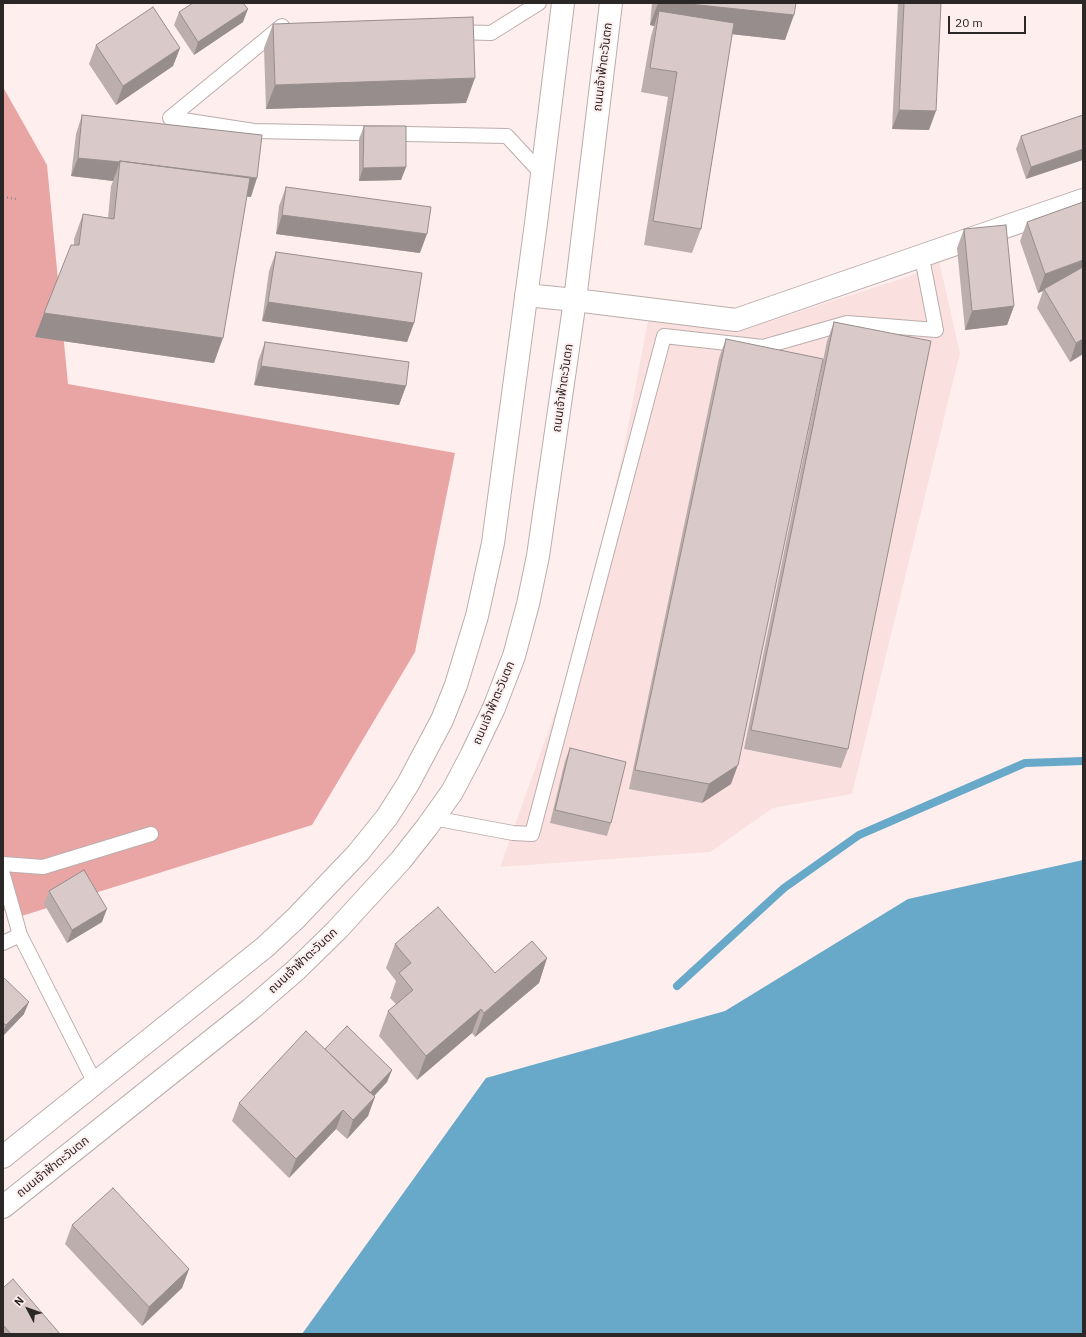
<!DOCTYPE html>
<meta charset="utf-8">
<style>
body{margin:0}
#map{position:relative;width:1086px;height:1337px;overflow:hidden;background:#feefee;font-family:"IBM Plex Sans",sans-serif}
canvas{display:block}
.frame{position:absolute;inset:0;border:4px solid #2c2727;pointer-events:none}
.north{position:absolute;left:8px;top:1289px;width:40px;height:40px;-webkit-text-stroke:3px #feefee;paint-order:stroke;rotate:311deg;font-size:11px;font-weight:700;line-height:16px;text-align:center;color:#2c2727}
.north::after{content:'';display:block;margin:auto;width:14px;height:18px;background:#2c2727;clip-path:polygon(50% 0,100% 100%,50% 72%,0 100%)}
.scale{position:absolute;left:948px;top:16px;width:78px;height:18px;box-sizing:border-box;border:2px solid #2c2727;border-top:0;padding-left:5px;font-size:12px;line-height:14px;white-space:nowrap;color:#2c2727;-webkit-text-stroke:3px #feefee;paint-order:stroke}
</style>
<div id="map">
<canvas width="1086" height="1337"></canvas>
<div class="frame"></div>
<div class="north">N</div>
<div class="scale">20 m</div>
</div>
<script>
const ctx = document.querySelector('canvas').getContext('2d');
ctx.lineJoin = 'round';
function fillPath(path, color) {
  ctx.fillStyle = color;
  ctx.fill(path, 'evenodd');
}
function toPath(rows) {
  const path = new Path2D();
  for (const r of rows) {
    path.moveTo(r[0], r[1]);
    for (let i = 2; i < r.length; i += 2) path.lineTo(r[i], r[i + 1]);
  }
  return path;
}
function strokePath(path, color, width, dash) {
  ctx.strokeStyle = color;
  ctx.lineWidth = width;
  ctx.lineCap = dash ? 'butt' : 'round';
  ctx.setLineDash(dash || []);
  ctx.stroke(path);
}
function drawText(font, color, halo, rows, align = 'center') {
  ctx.font = font + ' "IBM Plex Sans","Noto Sans Thai",sans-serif';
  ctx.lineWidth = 4;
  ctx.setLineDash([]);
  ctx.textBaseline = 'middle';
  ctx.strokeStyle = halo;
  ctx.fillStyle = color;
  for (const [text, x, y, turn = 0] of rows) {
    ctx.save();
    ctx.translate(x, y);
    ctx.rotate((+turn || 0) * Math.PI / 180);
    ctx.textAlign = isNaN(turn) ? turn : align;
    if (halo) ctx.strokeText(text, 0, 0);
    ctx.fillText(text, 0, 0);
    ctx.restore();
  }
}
fillPath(toPath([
 [939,261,960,353,852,794,773,808,710,852,500,867,575,656,622,457,648,321,748,328,910,276]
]), '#fae1e0');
fillPath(toPath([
 [3,87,47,165,68,384,455,453,415,652,312,825,12,919,3,909]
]), '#e9a5a4');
fillPath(toPath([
 [1083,860,1083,1334,302,1334,486,1078,725,1011,908,899]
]), '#68a8c8');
strokePath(toPath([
 [677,986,784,888,859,835,1025,763,1083,761]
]), '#68a8c8', 8);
const service = toPath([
 [282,26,170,118,254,131,507,136,542,174],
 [454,32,491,33,539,3],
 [433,818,513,833,532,834,664,336,763,347,847,323,936,330,924,268,920,256],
 [3,864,43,867,151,834],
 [3,875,20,935,95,1083],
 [3,943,20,935]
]);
const tertiary = toPath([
 [575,300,736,320,1083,200]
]);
const secondary = toPath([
 [526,295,575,300],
 [3,1157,265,947,296,918,358,853,387,817,408,784,442,720,456,685,477,616,493,543,536,223,563,3],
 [3,1207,251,1009,296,970,337,930,401,860,427,827,452,792,471,756,494,708,514,656,528,604,538,556,575,300,611,3]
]);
strokePath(service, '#bbadac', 16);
strokePath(tertiary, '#bbadac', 24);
strokePath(secondary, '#bbadac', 24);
strokePath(toPath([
 [3,197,16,199]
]), '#958b8b', 2.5, [1, 3]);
strokePath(service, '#fff', 14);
strokePath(tertiary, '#fff', 22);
strokePath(secondary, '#fff', 22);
fillPath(toPath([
 [652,3,796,3,785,40,732,34,701,229,692,253,644,245,668,97,641,92,651,36,654,26,650,25],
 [898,3,941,3,929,130,892,129],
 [179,12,243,22,194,55,174,25],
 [273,24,466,103,266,109,264,48],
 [96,45,180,48,173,66,116,105,89,64],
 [82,115,251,197,247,196,214,363,35,337,74,245,74,239,83,214,108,218,111,186,113,181,71,176,76,134],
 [1083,115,1026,179,1016,149,1021,136],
 [364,126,406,167,401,180,359,181,359,139],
 [286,187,420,253,276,234,279,206],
 [1027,222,1083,354,1070,362,1037,308,1043,291,1038,293,1020,241],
 [964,229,1014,306,1007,325,965,330,957,248],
 [276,252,414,323,407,342,262,321,269,271],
 [834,322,848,749,841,768,744,749,827,341],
 [726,339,731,784,702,803,629,789,719,358],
 [265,342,406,386,399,405,254,385,258,361],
 [570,748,611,823,607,836,550,823,565,761],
 [49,891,102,922,67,943,44,904],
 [395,944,495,973,547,958,539,983,475,1037,472,1033,417,1080,379,1036,388,1011,396,1004,390,998,396,981,386,968],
 [3,977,24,1014,3,1036],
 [325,1049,392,1070,387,1082,374,1096,368,1116,347,1139,336,1129,289,1178,232,1121,239,1103],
 [72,1225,189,1269,182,1288,142,1326,65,1244],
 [3,1288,60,1334,3,1334]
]), '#bbaead');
fillPath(toPath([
 [658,3,680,3,794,15,785,40,657,26,659,11,654,26,650,25],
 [248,9,243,22,194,55,198,42],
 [180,48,173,66,116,105,123,86],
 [475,78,466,103,266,109,275,85],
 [899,110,936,111,929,130,892,129],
 [1083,149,1083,160,1026,179,1031,167],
 [78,158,120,162,113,181,71,176],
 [120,162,257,178,251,197,118,182],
 [406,167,401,180,359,181,363,168],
 [282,215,427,234,420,253,276,234],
 [1083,260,1083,277,1044,289,1043,291,1038,293,1045,274],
 [268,302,414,323,407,342,262,321],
 [1014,306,1007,325,965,330,972,311],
 [44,313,223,338,214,363,35,337],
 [1083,339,1083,354,1070,362,1076,343],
 [261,366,406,386,399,405,254,385],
 [738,765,731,784,702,803,709,784],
 [107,909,102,922,67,943,72,930],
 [547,958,539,983,475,1037,484,1013],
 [29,1002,24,1014,3,1036,3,1032,6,1025],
 [481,1009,472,1033,417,1080,426,1056],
 [392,1070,387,1082,364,1107,368,1094],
 [375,1097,368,1116,347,1139,353,1120],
 [343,1110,336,1129,289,1178,296,1159],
 [189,1269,182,1288,142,1326,149,1307]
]), '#988d8d');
const building = toPath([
 [193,3,243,3,248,9,198,42,179,12,193,3],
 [680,3,796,3,794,15,680,3],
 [904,3,941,3,936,111,899,110,904,3],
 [153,7,180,48,123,86,96,45,153,7],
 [659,11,734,23,701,229,653,221,677,72,650,68,659,11],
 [473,17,475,78,275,85,273,24,473,17],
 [82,115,262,135,257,178,120,161,120,162,78,158,82,115],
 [1083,115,1083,149,1031,167,1021,136,1083,115],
 [364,126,406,126,406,167,363,168,364,126],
 [120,161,250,178,223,338,44,313,71,245,79,245,83,214,114,219,120,161],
 [286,187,431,207,427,234,282,215,286,187],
 [1083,202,1083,260,1045,274,1027,222,1083,202],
 [1006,225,1014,306,972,311,964,229,1006,225],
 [276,252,422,273,414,323,268,302,276,252],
 [1083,267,1083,339,1076,343,1044,289,1083,267],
 [834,322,931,341,848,749,751,730,834,322],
 [726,339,823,359,738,765,709,784,635,770,726,339],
 [265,342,409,362,406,386,261,366,265,342],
 [570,748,626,762,611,823,555,810,570,748],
 [84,870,107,909,72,930,49,891,84,870],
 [438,907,495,973,532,941,547,958,484,1013,481,1009,426,1056,388,1011,413,990,399,973,411,963,395,944,438,907],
 [3,977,29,1002,6,1025,3,1023,3,977],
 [347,1026,392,1070,370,1093,325,1049,347,1026],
 [306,1031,375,1097,353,1120,343,1110,296,1159,239,1103,306,1031],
 [113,1188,189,1269,149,1307,72,1225,113,1188],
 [13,1279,60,1334,11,1334,3,1325,3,1288,13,1279]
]);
fillPath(building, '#d9cac9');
strokePath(building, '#988d8d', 1);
drawText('12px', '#2c2727', '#feefee', [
 ["ถนนเจ้าฟ้าตะวันตก",603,67,-83],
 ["ถนนเจ้าฟ้าตะวันตก",563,388,-82],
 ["ถนนเจ้าฟ้าตะวันตก",494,703,-67],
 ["ถนนเจ้าฟ้าตะวันตก",303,961,-43],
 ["ถนนเจ้าฟ้าตะวันตก",53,1167,-39]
]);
</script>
